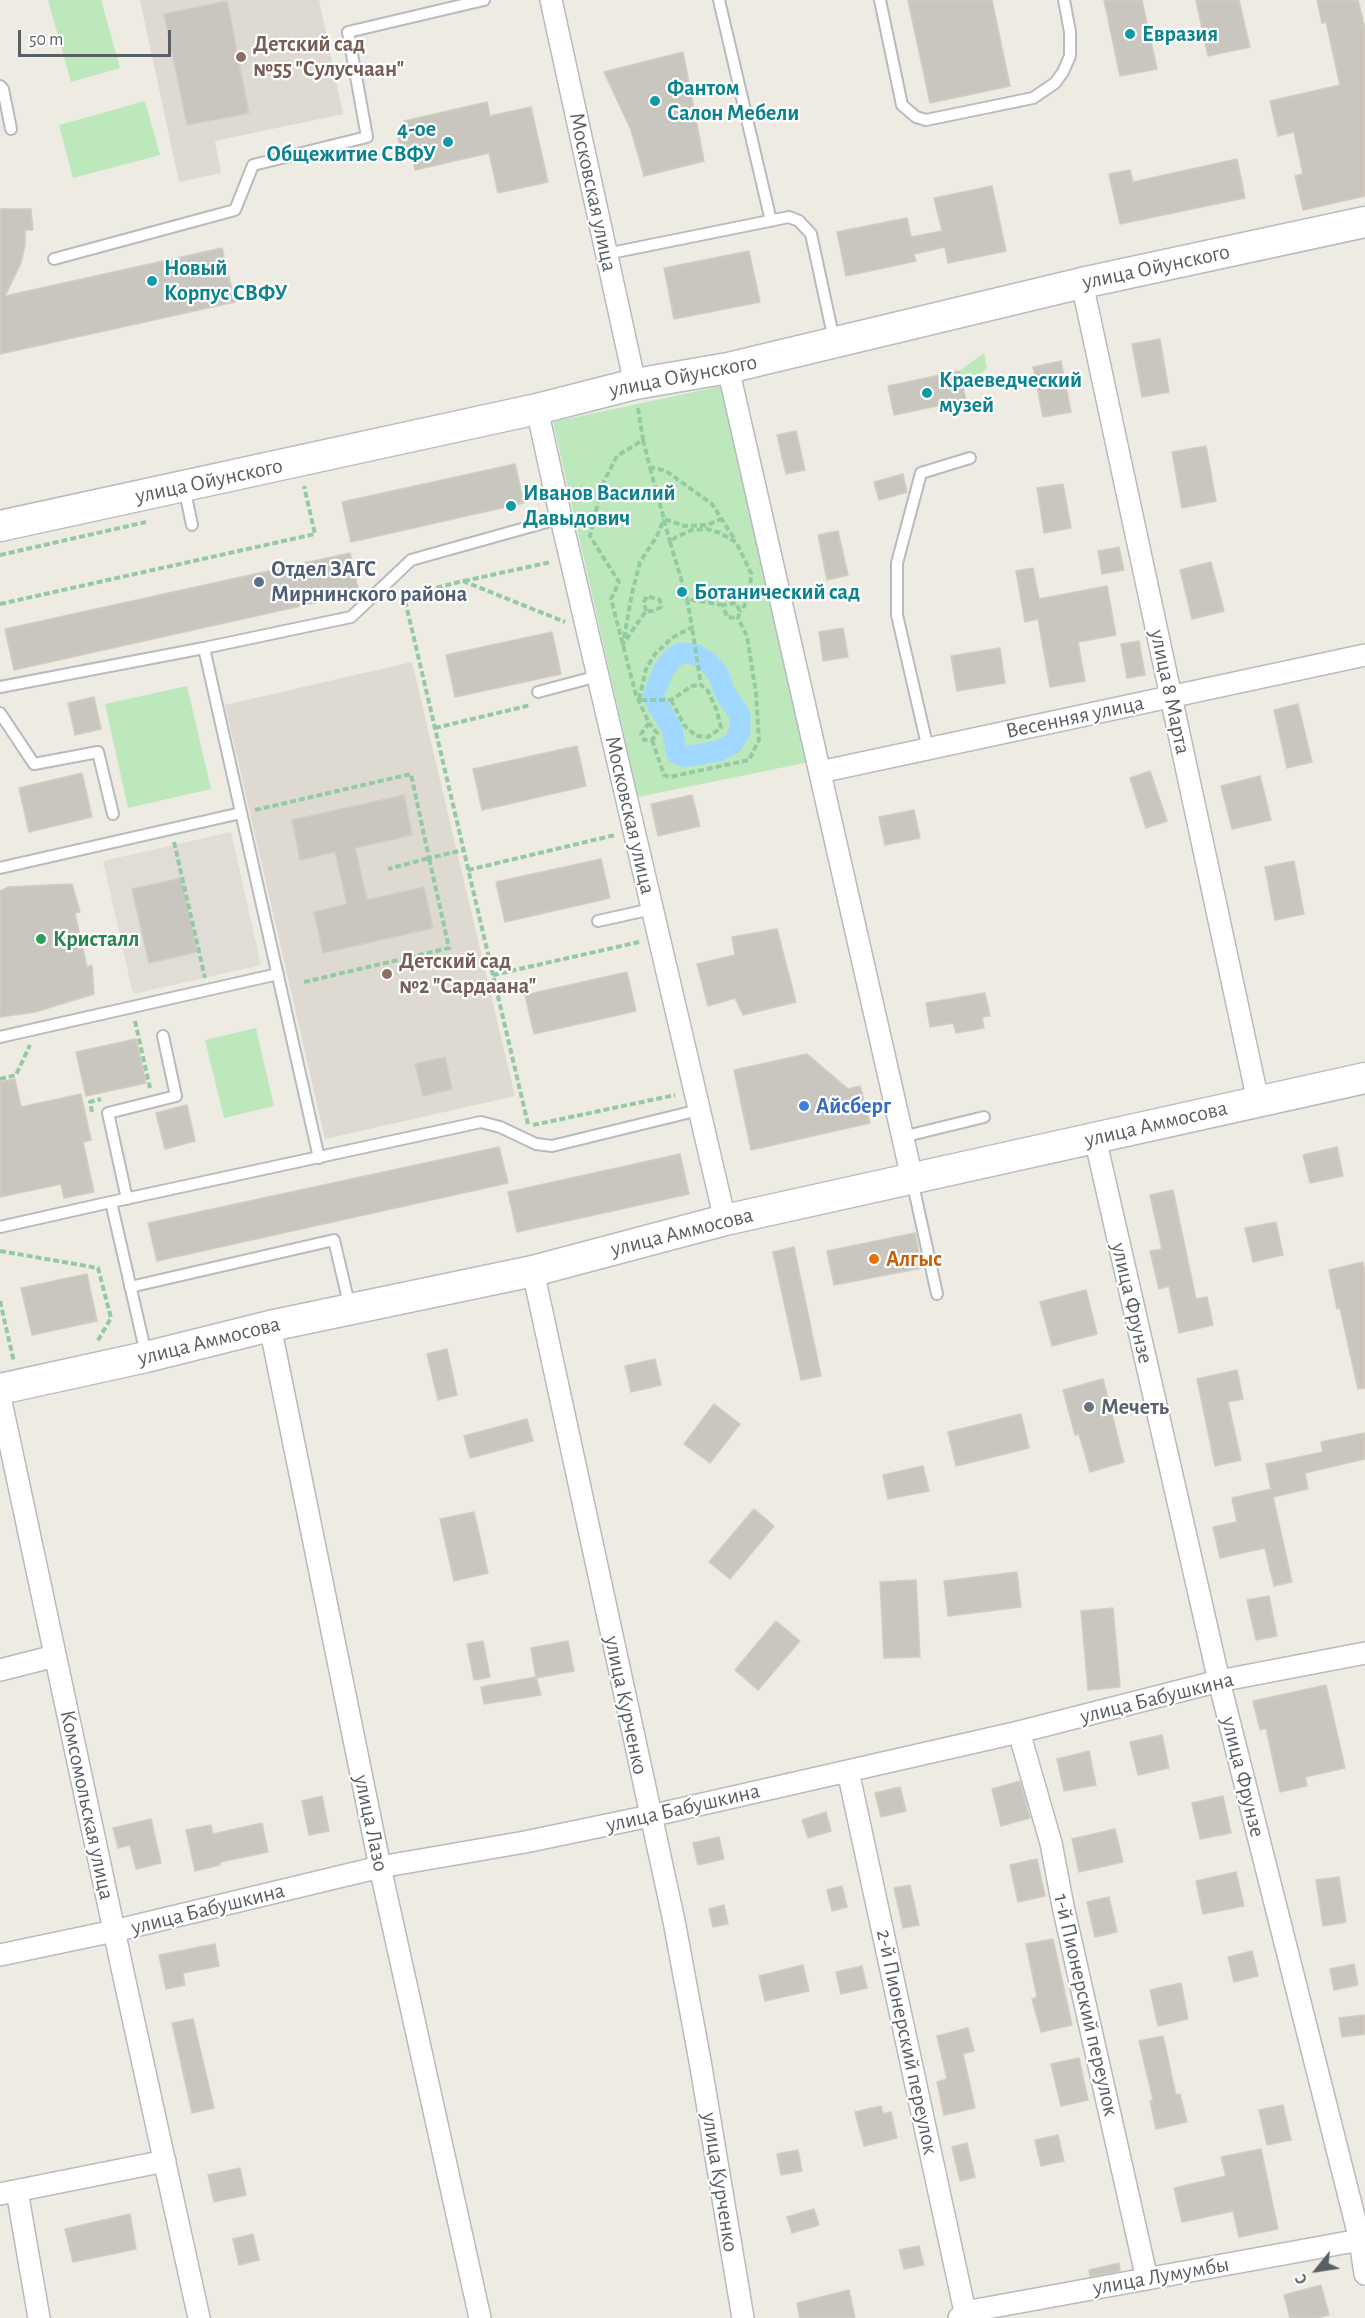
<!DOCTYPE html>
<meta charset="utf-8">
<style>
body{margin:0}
#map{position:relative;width:1365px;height:2318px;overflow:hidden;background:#eeebe2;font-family:"Alegreya Sans",sans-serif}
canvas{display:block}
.north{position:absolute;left:1287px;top:2240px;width:60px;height:60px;-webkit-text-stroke:4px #fff;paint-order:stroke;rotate:240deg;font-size:16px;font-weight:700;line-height:24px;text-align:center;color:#5a5f64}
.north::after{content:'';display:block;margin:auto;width:21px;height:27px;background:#5a5f64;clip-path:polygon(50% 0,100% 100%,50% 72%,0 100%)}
.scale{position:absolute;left:18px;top:30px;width:153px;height:27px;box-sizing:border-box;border:3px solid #5a5f64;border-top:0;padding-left:8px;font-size:18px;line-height:21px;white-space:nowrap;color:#5a5f64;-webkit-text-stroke:4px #fff;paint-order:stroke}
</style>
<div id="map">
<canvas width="1365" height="2318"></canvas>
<div class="north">С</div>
<div class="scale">50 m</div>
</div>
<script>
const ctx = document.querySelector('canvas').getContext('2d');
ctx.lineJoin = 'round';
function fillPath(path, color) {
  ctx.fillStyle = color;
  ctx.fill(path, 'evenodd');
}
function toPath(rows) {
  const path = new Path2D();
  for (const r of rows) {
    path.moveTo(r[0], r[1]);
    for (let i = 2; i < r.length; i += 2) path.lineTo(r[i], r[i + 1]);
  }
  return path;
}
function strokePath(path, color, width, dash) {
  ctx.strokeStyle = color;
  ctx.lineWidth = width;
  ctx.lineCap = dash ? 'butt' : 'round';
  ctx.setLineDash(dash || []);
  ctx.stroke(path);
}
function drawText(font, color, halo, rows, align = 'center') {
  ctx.font = font + ' "Alegreya Sans",sans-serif';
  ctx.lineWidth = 4.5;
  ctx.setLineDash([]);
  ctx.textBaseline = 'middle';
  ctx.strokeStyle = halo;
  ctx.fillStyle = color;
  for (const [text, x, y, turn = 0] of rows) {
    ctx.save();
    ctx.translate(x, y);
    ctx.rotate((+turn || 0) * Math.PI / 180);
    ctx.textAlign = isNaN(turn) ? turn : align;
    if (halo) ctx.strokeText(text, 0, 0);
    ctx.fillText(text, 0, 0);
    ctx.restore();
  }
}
fillPath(toPath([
 [231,832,261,965,133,994,103,861]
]), '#dfddd6');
fillPath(toPath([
 [140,0,319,0,343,114,215,141,221,173,179,182],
 [412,662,515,1096,325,1139,225,705]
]), '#dedad1');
fillPath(toPath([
 [48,0,101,0,120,68,71,82],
 [145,101,160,155,73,178,59,125],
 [984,353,987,368,981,373,961,378,959,371],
 [726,385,809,762,638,797,553,422],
 [187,686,211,789,128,808,105,704],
 [256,1028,274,1106,224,1118,205,1040]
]), '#bde8bc');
strokePath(toPath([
 [681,653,695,654,708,662,719,675,724,691,740,715,740,731,732,744,718,751,685,757,677,754,672,729,653,697,664,669,673,658,681,653]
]), '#a1d8ff', 21);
const building = toPath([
 [908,0,992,0,1010,86,930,103,908,0],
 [1104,0,1142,0,1157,69,1120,76,1104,0],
 [1196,0,1239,0,1250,47,1208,56,1196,0],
 [1317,0,1358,0,1365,28,1365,196,1303,210,1295,176,1303,174,1294,132,1278,136,1270,101,1340,85,1326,22,1322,23,1317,0],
 [227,1,249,113,187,125,164,14,227,1],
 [683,52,704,161,644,176,631,130,604,72,683,52],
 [487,102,490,116,531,107,548,182,498,193,489,153,415,170,411,152,402,154,397,134,406,132,404,121,487,102],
 [1237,159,1245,198,1120,224,1109,174,1130,170,1133,182,1237,159],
 [992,186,1006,251,948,263,945,247,914,254,916,261,846,276,837,232,907,218,911,237,942,231,934,198,992,186],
 [0,209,31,209,33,230,25,230,25,245,21,263,5,296,222,248,235,302,0,354,0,209],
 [749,251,760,302,674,319,664,268,749,251],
 [1160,339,1169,392,1142,397,1132,344,1160,339],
 [1061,361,1071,412,1043,417,1033,367,1061,361],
 [959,371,966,400,894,415,888,386,959,371],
 [796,431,805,470,786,474,777,435,796,431],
 [1206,446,1216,501,1182,508,1172,452,1206,446],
 [515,464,524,503,351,542,342,502,515,464],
 [903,474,907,492,879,500,874,482,903,474],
 [1063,484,1071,528,1044,533,1037,488,1063,484],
 [838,531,848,575,827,580,818,535,838,531],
 [1119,547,1124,570,1102,574,1098,551,1119,547],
 [350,553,359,593,14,670,5,629,350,553],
 [1211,562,1224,611,1192,619,1180,570,1211,562],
 [1033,568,1039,599,1107,586,1116,635,1078,642,1085,681,1050,687,1038,619,1025,622,1016,571,1033,568],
 [843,628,848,657,823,661,819,632,843,628],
 [552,632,561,674,455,697,446,655,552,632],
 [1139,641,1145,675,1127,678,1121,644,1139,641],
 [1000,648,1005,683,957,691,951,656,1000,648],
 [94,697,101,729,75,735,68,703,94,697],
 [1298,704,1312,762,1287,768,1274,710,1298,704],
 [577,746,586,786,482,810,473,769,577,746],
 [1150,771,1167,821,1146,828,1130,778,1150,771],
 [82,773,92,817,29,832,19,788,82,773],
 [1260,776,1271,820,1232,829,1221,786,1260,776],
 [404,795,412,835,355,848,367,900,424,887,433,928,323,953,314,912,347,904,335,852,300,860,292,820,404,795],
 [692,795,700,826,658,836,651,804,692,795],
 [914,810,920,838,885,845,879,817,914,810],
 [601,859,610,898,505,922,496,882,601,859],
 [1294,861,1304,914,1275,920,1265,867,1294,861],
 [181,878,197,952,149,963,132,889,181,878],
 [72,884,80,912,75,913,87,967,92,965,94,994,35,1012,0,1017,0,891,8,887,72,884],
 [777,929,796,1002,743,1015,735,998,708,1006,697,964,735,955,732,937,777,929],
 [627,972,636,1011,534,1034,525,995,627,972],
 [985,993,990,1016,982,1017,984,1028,956,1033,953,1023,930,1027,926,1003,985,993],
 [136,1039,146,1083,86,1096,76,1052,136,1039],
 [807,1054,848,1089,860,1086,870,1123,751,1150,734,1070,807,1054],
 [445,1057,452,1089,423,1096,415,1064,445,1057],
 [15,1079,21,1107,81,1094,91,1140,83,1142,94,1192,64,1198,61,1184,0,1197,0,1082,15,1079],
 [187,1105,195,1141,165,1149,156,1113,187,1105],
 [499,1147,508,1183,157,1261,148,1223,499,1147],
 [1337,1147,1343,1176,1310,1183,1303,1155,1337,1147],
 [680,1154,689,1194,517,1232,508,1192,680,1154],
 [1173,1190,1196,1299,1207,1297,1213,1325,1179,1333,1169,1286,1159,1289,1150,1251,1162,1249,1150,1195,1173,1190],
 [1276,1222,1283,1255,1253,1262,1245,1228,1276,1222],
 [915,1233,922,1268,834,1285,827,1251,915,1233],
 [794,1247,821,1376,801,1380,773,1252,794,1247],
 [1363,1262,1365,1273,1365,1388,1358,1389,1340,1308,1337,1309,1329,1270,1363,1262],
 [87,1274,97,1321,32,1335,21,1288,87,1274],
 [1086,1290,1097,1334,1052,1346,1040,1302,1086,1290],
 [447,1349,457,1395,438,1400,427,1354,447,1349],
 [655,1359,661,1385,631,1392,625,1366,655,1359],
 [1237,1370,1243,1399,1228,1402,1241,1460,1215,1466,1197,1379,1237,1370],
 [1103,1379,1124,1462,1090,1472,1079,1434,1075,1435,1063,1390,1103,1379],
 [714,1404,740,1424,710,1463,684,1444,714,1404],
 [1021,1414,1029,1448,956,1466,948,1432,1021,1414],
 [527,1419,533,1441,470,1458,464,1436,527,1419],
 [1365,1433,1365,1459,1305,1473,1308,1489,1273,1497,1292,1582,1274,1586,1265,1548,1220,1558,1213,1527,1237,1522,1232,1498,1271,1489,1266,1464,1323,1452,1321,1442,1365,1433],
 [923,1466,929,1491,888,1499,883,1475,923,1466],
 [754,1509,774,1526,730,1579,709,1562,754,1509],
 [474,1512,488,1573,454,1581,440,1519,474,1512],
 [1017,1572,1021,1607,948,1616,944,1581,1017,1572],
 [916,1580,920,1657,884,1658,880,1582,916,1580],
 [1269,1596,1277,1636,1256,1640,1247,1600,1269,1596],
 [1113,1608,1120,1687,1088,1690,1081,1611,1113,1608],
 [776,1621,800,1641,758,1690,735,1670,776,1621],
 [483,1641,490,1677,474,1680,467,1644,483,1641],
 [568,1641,574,1671,536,1678,531,1648,568,1641],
 [536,1677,541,1695,484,1704,481,1687,536,1677],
 [1326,1685,1345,1768,1305,1777,1307,1786,1280,1792,1266,1728,1260,1730,1253,1701,1326,1685],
 [1162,1735,1169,1768,1138,1775,1130,1742,1162,1735],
 [1089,1751,1096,1785,1064,1791,1057,1759,1089,1751],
 [1020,1781,1030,1818,1001,1826,992,1789,1020,1781],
 [900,1787,906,1811,881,1817,875,1793,900,1787],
 [322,1796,329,1831,309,1835,302,1801,322,1796],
 [1223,1796,1231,1833,1200,1839,1192,1803,1223,1796],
 [826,1812,831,1831,808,1838,802,1820,826,1812],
 [151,1819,161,1863,136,1869,130,1845,118,1848,113,1828,151,1819],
 [262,1823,268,1852,220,1862,220,1865,195,1871,186,1830,211,1825,213,1834,262,1823],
 [1115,1829,1123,1862,1079,1872,1072,1839,1115,1829],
 [719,1837,724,1859,698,1865,693,1843,719,1837],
 [1037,1859,1045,1896,1018,1902,1010,1865,1037,1859],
 [1236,1872,1244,1906,1203,1914,1196,1881,1236,1872],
 [1339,1877,1346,1922,1323,1926,1316,1880,1339,1877],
 [910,1885,919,1925,903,1928,894,1888,910,1885],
 [842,1886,847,1907,832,1911,827,1890,842,1886],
 [1109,1897,1117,1932,1095,1937,1087,1902,1109,1897],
 [724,1905,728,1924,713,1927,709,1909,724,1905],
 [1053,1939,1072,2025,1041,2032,1032,1999,1037,1997,1026,1944,1053,1939],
 [215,1944,219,1966,183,1973,185,1985,166,1989,159,1955,215,1944],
 [1252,1951,1258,1976,1234,1982,1228,1957,1252,1951],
 [1354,1964,1358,1985,1334,1990,1330,1969,1354,1964],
 [803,1965,809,1991,765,2001,759,1976,803,1965],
 [862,1966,867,1988,841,1994,836,1972,862,1966],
 [1181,1983,1188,2019,1158,2026,1150,1990,1181,1983],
 [1365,2015,1365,2034,1342,2037,1339,2018,1365,2015],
 [193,2019,214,2108,192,2113,172,2023,193,2019],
 [968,2028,974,2051,963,2054,975,2108,944,2115,937,2082,947,2079,937,2036,968,2028],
 [1163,2036,1176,2095,1180,2094,1187,2122,1156,2129,1150,2101,1153,2100,1139,2041,1163,2036],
 [1079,2058,1088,2100,1061,2106,1051,2064,1079,2058],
 [1283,2105,1291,2140,1267,2145,1259,2110,1283,2105],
 [881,2106,883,2114,891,2112,897,2138,864,2146,855,2112,881,2106],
 [1058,2135,1064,2161,1041,2166,1035,2140,1058,2135],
 [967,2143,975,2177,960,2181,952,2147,967,2143],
 [1261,2149,1278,2229,1239,2237,1233,2211,1182,2222,1174,2188,1226,2176,1221,2157,1261,2149],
 [798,2150,802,2171,781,2175,777,2154,798,2150],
 [240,2168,246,2195,214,2202,208,2175,240,2168],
 [814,2209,819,2225,792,2233,787,2217,814,2209],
 [130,2214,136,2249,73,2262,65,2229,130,2214],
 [253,2234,259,2260,239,2265,233,2239,253,2234],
 [919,2246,924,2265,904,2269,899,2250,919,2246],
 [1119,2263,1120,2271,1090,2276,1089,2270,1119,2263],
 [1321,2285,1329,2315,1317,2318,1290,2318,1284,2295,1321,2285],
 [849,2290,855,2318,800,2318,797,2303,849,2290]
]);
fillPath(building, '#c9c6bf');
strokePath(building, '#d3cdc0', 1.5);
const service = toPath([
 [719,0,771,221],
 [880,0,902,105,916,117,926,120,1033,98,1055,83,1063,72,1070,56,1070,32,1064,0],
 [0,86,3,89,11,129],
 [606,254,789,217,799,221,811,234,834,340],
 [54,259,235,210,253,165,367,137,348,32,484,0],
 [184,487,192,525],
 [0,687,204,648],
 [538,692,598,676],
 [0,713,34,764,98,752,113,814],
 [928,749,897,615,897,563,921,473,970,458],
 [0,868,241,813],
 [598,921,652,909],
 [0,1037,278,974],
 [902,1137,984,1117],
 [319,1158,204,648,351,617,411,560,561,518],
 [912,1180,937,1294],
 [127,1199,108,1113,176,1096,163,1036],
 [0,1227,111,1202],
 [130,1287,334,1240,350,1308],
 [146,1354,111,1202,481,1122,500,1127,536,1144,552,1146,699,1110]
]);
const minor = toPath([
 [551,0,635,384],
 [1082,283,1258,1101],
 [728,368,912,1178],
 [537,409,561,518,725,1220],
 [820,772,1365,655],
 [1095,1138,1219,1681,1360,2240,1365,2274],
 [533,1271,674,1921,700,2061,743,2318],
 [270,1326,380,1867,480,2318],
 [0,1397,124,1977,199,2318],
 [0,1670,55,1656],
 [1019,1732,1051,1843,1063,1906,1147,2279],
 [848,1771,965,2312],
 [0,1955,114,1931,380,1867,525,1842,650,1816,1019,1732,1219,1681,1365,1653],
 [17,2191,39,2318],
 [0,2194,165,2161],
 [959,2318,965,2312,1365,2239]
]);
const secondary = toPath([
 [0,526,537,409,635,384,728,368,1082,283,1365,222],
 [0,1389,146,1357,270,1326,533,1271,725,1220,1365,1078]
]);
strokePath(service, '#b7babf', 14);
strokePath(minor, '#b7babf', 24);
strokePath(secondary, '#b7bcc2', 33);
strokePath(toPath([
 [638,408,643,440,617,456,602,485,590,536,619,582,611,599,636,695,649,723,641,734,644,740,652,740,657,733,649,723],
 [643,440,650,467,666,471,712,504,735,540],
 [650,468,664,519,685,526,707,525,721,519],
 [664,520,670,542],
 [0,555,146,522],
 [464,581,551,562],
 [687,599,692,627,672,638,655,654,646,669,639,700,671,700,692,686,701,685],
 [0,604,315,534,304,486],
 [723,605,687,599,670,542,676,537,692,530,707,529,720,533,736,542,751,573,750,597,740,612],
 [646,611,644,602,647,596,660,600,661,607,653,611,646,611,623,644,632,593,640,562,657,536,664,519],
 [671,700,684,725,696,736,708,737,721,728,717,711,708,691,701,685,692,627],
 [435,728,531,705],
 [652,740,664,775,669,777,749,760,759,740,756,693,747,636,738,618,740,612,736,603,723,605,727,617,738,618],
 [255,810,411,774,429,858,464,850],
 [174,842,205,978],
 [468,870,615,835],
 [493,975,639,942],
 [304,982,449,948,429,858,388,869],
 [135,1021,150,1088],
 [0,1079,16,1075,30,1045],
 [92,1112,90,1102,101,1099],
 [528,1124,404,596,463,581,565,622],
 [533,1125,675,1095],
 [0,1251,98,1268,111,1318,97,1342],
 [0,1301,14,1362]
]), '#94caa3', 4, [6, 3]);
strokePath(service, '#fff', 10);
strokePath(minor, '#fff', 21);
strokePath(secondary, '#fff', 30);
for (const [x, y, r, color] of [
 [1130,34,6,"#0f9aa8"],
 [241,57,6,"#8d6e63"],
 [655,101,6,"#0f9aa8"],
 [448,142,6,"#0f9aa8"],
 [152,281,6,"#0f9aa8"],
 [927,393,6,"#0f9aa8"],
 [511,506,6,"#0f9aa8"],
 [259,582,6,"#5c6f8a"],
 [682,592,6,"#0f9aa8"],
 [41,939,6,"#2e9e5b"],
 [387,974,6,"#8d6e63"],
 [804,1106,6,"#3f7fe0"],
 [874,1259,6,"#e8710a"],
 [1089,1407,6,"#6b7280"]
]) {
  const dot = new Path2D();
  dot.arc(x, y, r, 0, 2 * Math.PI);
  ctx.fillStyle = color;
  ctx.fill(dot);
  strokePath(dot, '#fff', 2);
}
drawText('bold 22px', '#0d838f', '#fff', [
 ["Евразия",1142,34],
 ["Фантом",667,88],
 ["Салон Мебели",667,113],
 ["4-ое",436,129,"right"],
 ["Общежитие СВФУ",436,154,"right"],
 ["Новый",164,268],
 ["Корпус СВФУ",164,293],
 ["Краеведческий",939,380],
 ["музей",939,405],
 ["Иванов Василий",523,493],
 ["Давыдович",523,518],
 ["Ботанический сад",694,592]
], 'left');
drawText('bold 22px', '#785e54', '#fff', [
 ["Детский сад",253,44],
 ["№55 \"Сулусчаан\"",253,69],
 ["Детский сад",399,961],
 ["№2 \"Сардаана\"",399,986]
], 'left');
drawText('22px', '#5a5f64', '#fff', [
 ["Московская улица",593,192,78],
 ["улица Ойунского",1156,267,-12],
 ["улица Ойунского",683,376,-11],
 ["улица Ойунского",209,481,-12],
 ["улица 8 Марта",1170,692,78],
 ["Весенняя улица",1075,717,-12],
 ["Московская улица",630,815,77],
 ["улица Аммосова",1156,1124,-13],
 ["улица Аммосова",682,1232,-14],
 ["улица Фрунзе",1132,1303,77],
 ["улица Аммосова",209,1341,-14],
 ["улица Бабушкина",1157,1698,-14],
 ["улица Курченко",626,1705,78],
 ["улица Фрунзе",1243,1777,76],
 ["Комсомольская улица",87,1805,78],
 ["улица Бабушкина",683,1808,-13],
 ["улица Лазо",371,1823,78],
 ["улица Бабушкина",208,1909,-14],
 ["1-й Пионерский переулок",1086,2005,77],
 ["2-й Пионерский переулок",907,2042,78],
 ["улица Курченко",720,2182,81],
 ["улица Лумумбы",1161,2276,-10]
]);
drawText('bold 22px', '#4e5e75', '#fff', [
 ["Отдел ЗАГС",271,569],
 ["Мирнинского района",271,594]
], 'left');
drawText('bold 22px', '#27864d', '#fff', [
 ["Кристалл",53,939]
], 'left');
drawText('bold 22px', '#366cbe', '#fff', [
 ["Айсберг",816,1106]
], 'left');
drawText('bold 22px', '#c56008', '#fff', [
 ["Алгыс",886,1259]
], 'left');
drawText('bold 22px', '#5b616d', '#fff', [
 ["Мечеть",1101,1407]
], 'left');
</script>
